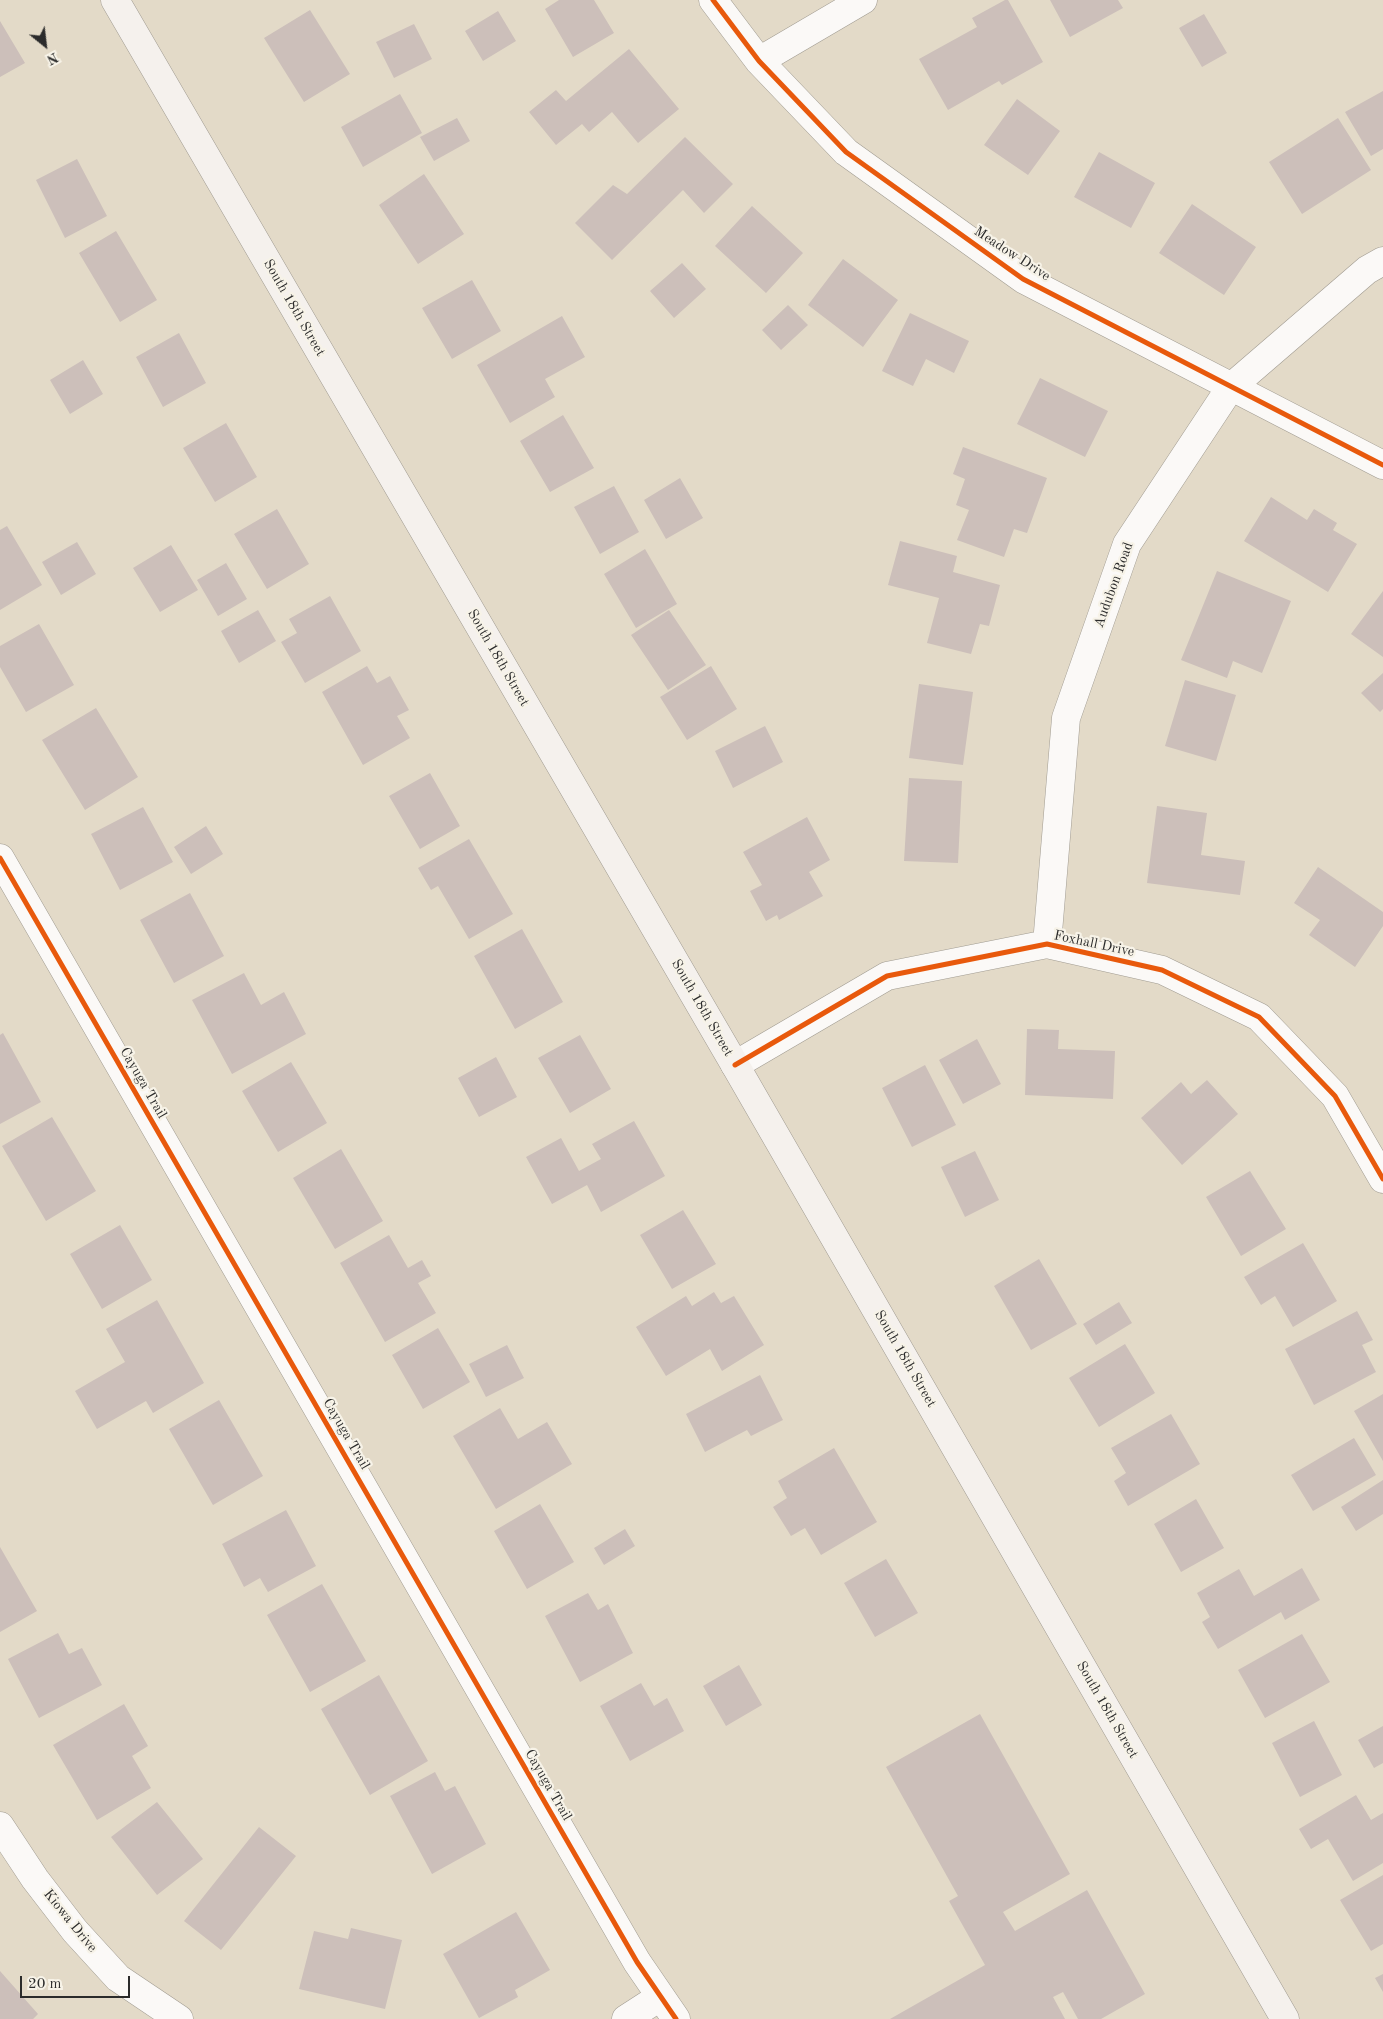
<!DOCTYPE html>
<style>
body{margin:0}
#map{position:relative;width:1383px;height:2019px;overflow:hidden;background:#e3dac8;font-family:"Old Standard TT",serif}
canvas{display:block}
.north{position:absolute;left:20px;top:20px;width:50px;height:50px;-webkit-text-stroke:4px #f7f3e8;paint-order:stroke;rotate:151deg;font-size:14px;font-weight:700;line-height:20px;text-align:center;color:#2b2b2b}
.north::after{content:'';display:block;margin:auto;width:18px;height:22px;background:#2b2b2b;clip-path:polygon(50% 0,100% 100%,50% 72%,0 100%)}
.scale{position:absolute;left:20px;top:1976px;width:110px;height:22px;box-sizing:border-box;border:2px solid #2b2b2b;border-top:0;padding-left:6px;font-size:15px;line-height:18px;white-space:nowrap;color:#2b2b2b;-webkit-text-stroke:4px #f7f3e8;paint-order:stroke}
</style>
<div id="map">
<canvas width="1383" height="2019"></canvas>
<div class="north">N</div>
<div class="scale">20 m</div>
</div>
<script>
const ctx = document.querySelector('canvas').getContext('2d');
ctx.lineJoin = 'round';
function fillPath(path, color) {
  ctx.fillStyle = color;
  ctx.fill(path, 'evenodd');
}
function toPath(rows) {
  const path = new Path2D();
  for (const r of rows) {
    path.moveTo(r[0], r[1]);
    for (let i = 2; i < r.length; i += 2) path.lineTo(r[i], r[i + 1]);
  }
  return path;
}
function strokePath(path, color, width, dash) {
  ctx.strokeStyle = color;
  ctx.lineWidth = width;
  ctx.lineCap = dash ? 'butt' : 'round';
  ctx.setLineDash(dash || []);
  ctx.stroke(path);
}
function drawText(font, color, halo, rows, align = 'center') {
  ctx.font = font + ' "Old Standard TT",serif';
  ctx.lineWidth = 4.5;
  ctx.setLineDash([]);
  ctx.textBaseline = 'middle';
  ctx.strokeStyle = halo;
  ctx.fillStyle = color;
  for (const [text, x, y, turn = 0] of rows) {
    ctx.save();
    ctx.translate(x, y);
    ctx.rotate((+turn || 0) * Math.PI / 180);
    ctx.textAlign = isNaN(turn) ? turn : align;
    if (halo) ctx.strokeText(text, 0, 0);
    ctx.fillText(text, 0, 0);
    ctx.restore();
  }
}
fillPath(toPath([
 [559,0,594,0,614,33,573,57,545,9],
 [1005,0,1008,0,1043,62,1002,85,999,81,948,110,919,59,977,27,972,18],
 [1050,0,1118,0,1123,8,1070,37],
 [310,10,350,74,304,102,264,38],
 [498,11,516,41,483,61,465,31],
 [1204,14,1227,53,1202,67,1179,28],
 [0,21,25,63,0,77],
 [414,24,432,59,394,78,376,42],
 [629,49,679,109,638,143,612,112,589,132,582,124,556,145,529,112,556,90,566,101],
 [1383,91,1383,149,1371,156,1345,112],
 [400,94,422,133,363,167,341,127],
 [1017,99,1060,131,1028,175,984,145],
 [457,118,470,141,434,161,420,137],
 [1338,118,1371,170,1302,214,1269,162],
 [685,137,733,184,704,213,683,190,612,260,575,223,613,185,627,194],
 [1099,152,1155,183,1131,228,1074,197],
 [77,159,107,216,65,238,36,180],
 [424,174,464,234,418,264,379,205],
 [1192,204,1256,247,1224,295,1159,253],
 [752,206,803,253,766,293,715,246],
 [116,231,157,300,120,322,79,253],
 [843,259,898,300,863,347,808,305],
 [682,263,706,289,674,318,650,291],
 [472,280,501,331,452,359,422,308],
 [788,305,808,325,781,350,762,330],
 [910,313,969,341,954,373,926,359,913,386,882,371],
 [562,316,585,357,545,379,555,397,510,423,477,365],
 [179,333,206,383,163,407,136,357],
 [83,360,103,394,70,414,50,380],
 [1040,378,1108,411,1085,457,1017,424],
 [563,415,594,468,550,492,520,441],
 [226,423,257,477,215,502,183,448],
 [963,447,1047,478,1027,533,1014,529,1004,557,957,540,969,510,956,505,965,479,953,474],
 [680,478,703,518,666,539,644,500],
 [614,486,639,532,600,554,574,507],
 [1271,497,1307,520,1314,509,1337,523,1333,530,1357,544,1328,592,1244,541],
 [277,509,309,564,267,589,234,534],
 [7,526,42,585,0,610,0,530],
 [900,541,957,556,953,572,1000,585,989,626,980,624,971,654,927,643,939,598,888,585],
 [77,542,96,574,61,595,42,562],
 [171,545,198,590,160,612,133,568],
 [645,549,677,604,636,628,604,574],
 [226,563,247,599,218,616,197,580],
 [1217,571,1291,601,1262,673,1233,661,1227,678,1181,660],
 [1383,591,1383,657,1351,634],
 [330,596,361,651,305,683,281,642,297,633,289,619],
 [258,610,276,641,239,663,221,631],
 [669,610,706,665,668,690,631,635],
 [39,624,74,685,26,712,0,667,0,646],
 [367,666,377,683,390,676,409,710,397,716,410,738,363,765,322,692],
 [711,666,737,709,687,740,660,697],
 [1383,673,1383,709,1380,712,1361,693],
 [1185,680,1236,695,1216,761,1165,746],
 [919,684,973,692,963,765,909,758],
 [96,708,138,777,85,810,42,740],
 [765,726,783,762,733,788,715,751],
 [430,773,460,826,420,849,389,796],
 [909,778,962,781,958,863,904,861],
 [1157,806,1207,813,1201,855,1245,861,1240,895,1147,883],
 [143,807,173,862,120,890,91,834],
 [807,817,830,860,809,872,823,896,779,920,777,915,766,921,750,891,762,885,743,852],
 [206,826,223,854,191,874,174,847],
 [469,839,513,914,469,939,438,886,431,890,418,868],
 [1318,867,1383,912,1383,926,1355,967,1309,935,1320,920,1294,903],
 [190,893,224,956,174,983,140,920],
 [522,929,563,1002,515,1029,474,956],
 [244,973,261,1005,284,992,306,1034,232,1074,192,1000],
 [1027,1029,1059,1030,1058,1049,1115,1051,1113,1099,1025,1095],
 [3,1033,41,1102,0,1124,0,1035],
 [580,1035,611,1089,570,1113,538,1058],
 [977,1039,1001,1084,963,1104,939,1060],
 [496,1057,517,1097,479,1117,458,1078],
 [291,1062,327,1123,278,1152,242,1091],
 [925,1065,956,1125,912,1147,882,1088],
 [1207,1080,1238,1114,1182,1165,1141,1118,1181,1082,1191,1094],
 [52,1117,96,1191,46,1221,2,1146],
 [634,1121,665,1176,601,1212,587,1185,552,1204,526,1157,561,1138,579,1171,601,1159,592,1144],
 [341,1149,383,1221,335,1249,293,1178],
 [975,1151,999,1200,965,1217,941,1167],
 [1250,1171,1286,1229,1241,1256,1206,1197],
 [683,1210,716,1264,672,1289,640,1235],
 [120,1225,152,1280,102,1309,70,1254],
 [389,1235,408,1268,422,1260,431,1276,418,1283,436,1313,385,1342,340,1263],
 [1303,1243,1337,1301,1293,1327,1275,1296,1261,1305,1244,1277],
 [1039,1259,1077,1324,1031,1350,994,1286],
 [714,1292,721,1303,734,1296,764,1345,722,1371,710,1349,666,1376,636,1327,686,1296,692,1306],
 [157,1300,204,1383,153,1413,146,1401,97,1429,75,1391,125,1362,106,1329],
 [1119,1302,1132,1323,1096,1345,1083,1324],
 [1357,1311,1373,1340,1362,1345,1376,1372,1314,1405,1285,1349],
 [438,1328,470,1382,423,1409,392,1355],
 [1125,1344,1155,1393,1099,1427,1069,1378],
 [507,1345,524,1378,486,1397,469,1364],
 [760,1375,783,1420,751,1436,747,1430,705,1452,686,1414],
 [1383,1394,1383,1461,1354,1411],
 [219,1400,263,1476,213,1505,169,1429],
 [500,1408,518,1439,547,1422,572,1464,496,1509,453,1436],
 [1171,1414,1200,1464,1128,1506,1114,1481,1126,1473,1111,1448],
 [1354,1438,1376,1475,1313,1511,1291,1475],
 [834,1448,877,1522,821,1555,805,1528,791,1536,773,1507,787,1498,778,1481],
 [1383,1480,1383,1514,1356,1531,1341,1507],
 [1196,1499,1224,1548,1181,1572,1154,1524],
 [540,1504,574,1562,527,1589,494,1531],
 [286,1510,316,1566,268,1592,260,1578,244,1587,222,1544],
 [625,1529,635,1546,604,1565,594,1548],
 [0,1547,37,1611,0,1632],
 [886,1559,918,1613,875,1637,844,1583],
 [1302,1568,1320,1600,1285,1620,1281,1612,1218,1649,1202,1622,1210,1617,1197,1593,1239,1569,1254,1596],
 [322,1584,366,1661,310,1692,267,1615],
 [588,1593,598,1610,608,1604,633,1653,580,1682,545,1616],
 [58,1633,69,1654,82,1648,102,1685,39,1718,8,1659],
 [1302,1634,1330,1682,1265,1718,1238,1670],
 [739,1665,762,1705,726,1726,703,1686],
 [379,1675,428,1761,370,1795,321,1709],
 [641,1683,654,1706,667,1698,684,1731,630,1761,600,1706],
 [124,1704,148,1746,132,1756,151,1788,97,1820,53,1745],
 [980,1714,1070,1874,1003,1912,1015,1931,1087,1890,1145,1994,1101,2019,1078,2019,1063,1992,1053,1997,1065,2019,890,2019,985,1965,949,1901,958,1896,886,1767],
 [1314,1721,1342,1775,1300,1797,1272,1743],
 [1383,1726,1383,1763,1374,1768,1358,1740],
 [435,1772,445,1791,455,1786,486,1844,432,1874,390,1796],
 [1356,1795,1371,1820,1383,1813,1383,1863,1353,1881,1328,1839,1311,1849,1299,1829],
 [157,1802,203,1859,157,1895,111,1837],
 [259,1827,296,1856,221,1950,184,1921],
 [1383,1875,1383,1944,1371,1951,1340,1900],
 [516,1912,550,1970,515,1990,518,1997,479,2018,443,1954],
 [351,1928,402,1940,385,2009,299,1989,314,1931,348,1939],
 [0,1971,38,2014,33,2019,0,2019],
 [1383,1974,1383,1992,1375,1978]
]), '#ccbfba');
const street = toPath([
 [713,0,759,61,846,152,1023,279,1383,465],
 [759,61,863,0],
 [0,858,637,1962,676,2019],
 [1047,944,1066,718,1127,544,1230,388,1367,270,1383,261],
 [735,1065,887,976,1047,944,1162,970,1259,1017,1335,1096,1383,1179],
 [0,1826,35,1879,75,1931,118,1978,179,2019],
 [626,2019,660,1997]
]);
const secondary = toPath([
 [115,0,735,1065,1285,2019]
]);
strokePath(street, '#a09b91', 29);
strokePath(secondary, '#a09b91', 29);
strokePath(street, '#fbf9f7', 28);
strokePath(secondary, '#f5f1ed', 28);
strokePath(toPath([
 [713,0,759,61,846,152,1023,279,1383,465],
 [0,858,637,1962,676,2019],
 [735,1065,887,976,1047,944,1162,970,1259,1017,1335,1096,1383,1179]
]), '#e8590c', 5);
drawText('14px', '#2b2b2b', '#f7f3e8', [
 ["Meadow Drive",1012,254,33],
 ["South 18th Street",294,308,60],
 ["Audubon Road",1114,585,-70],
 ["South 18th Street",498,658,60],
 ["Foxhall Drive",1094,944,12],
 ["South 18th Street",702,1008,60],
 ["Cayuga Trail",143,1083,60],
 ["South 18th Street",905,1359,60],
 ["Cayuga Trail",346,1434,60],
 ["South 18th Street",1107,1710,60],
 ["Cayuga Trail",548,1785,60],
 ["Kiowa Drive",70,1921,51]
]);
</script>
